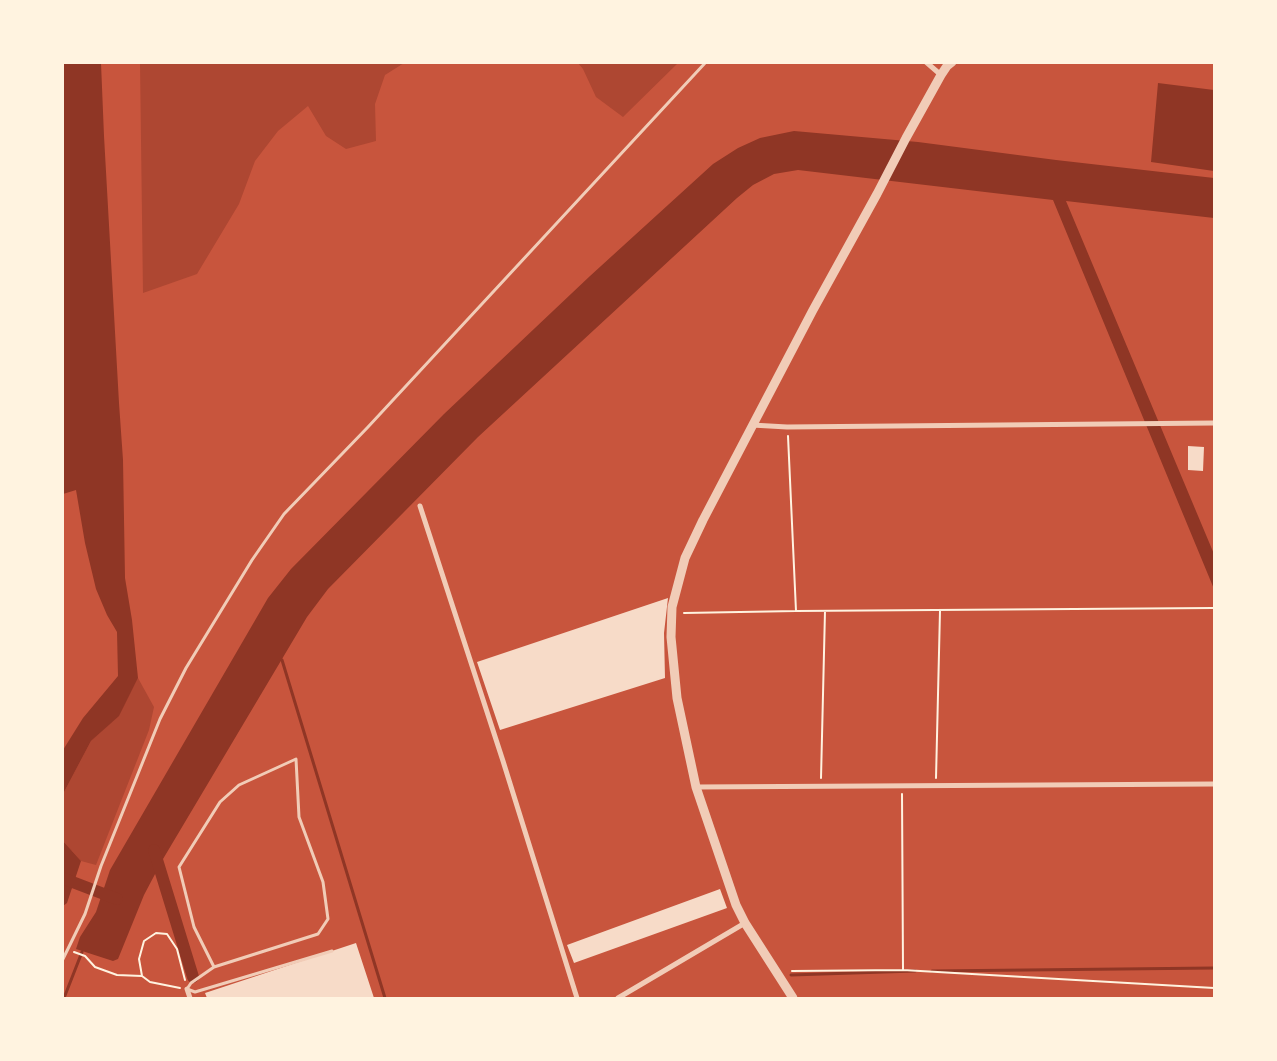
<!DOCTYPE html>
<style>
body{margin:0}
#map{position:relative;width:1277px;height:1061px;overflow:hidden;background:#c8553d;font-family:Mulish,sans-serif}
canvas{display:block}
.frame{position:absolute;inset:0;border:64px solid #fff3e0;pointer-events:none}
</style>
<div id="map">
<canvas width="1277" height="1061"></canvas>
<div class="frame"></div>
</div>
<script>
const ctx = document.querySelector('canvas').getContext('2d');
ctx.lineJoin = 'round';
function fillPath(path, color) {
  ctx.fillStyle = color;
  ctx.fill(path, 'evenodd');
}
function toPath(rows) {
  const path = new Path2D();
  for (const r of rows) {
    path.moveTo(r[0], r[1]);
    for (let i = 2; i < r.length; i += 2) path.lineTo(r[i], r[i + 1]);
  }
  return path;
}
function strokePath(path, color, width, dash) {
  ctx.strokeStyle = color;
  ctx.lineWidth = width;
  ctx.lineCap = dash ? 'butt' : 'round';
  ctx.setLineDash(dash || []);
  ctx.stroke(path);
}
fillPath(toPath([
 [140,63,140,62,404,63,385,75,375,104,376,141,346,149,326,136,308,106,278,131,255,161,239,204,197,274,143,293],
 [578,63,678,63,623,117,596,97,583,69],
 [138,678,154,707,149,730,96,865,81,861,63,841,63,794,91,741,119,715]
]), '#ae4732');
fillPath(toPath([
 [63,62,101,63,104,136,119,403,123,460,125,578,132,620,138,678,119,716,91,741,63,794,63,750,83,718,118,676,117,632,107,615,96,589,85,543,76,490,63,494],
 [1158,83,1214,90,1214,171,1151,162],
 [794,131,918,142,1056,160,1214,178,1214,218,1066,201,1214,554,1214,589,1053,200,798,170,774,174,753,185,737,198,478,437,328,589,307,617,163,859,144,895,118,959,113,961,76,949,80,937,96,912,110,870,268,598,291,569,444,414,590,276,713,164,738,148,760,138],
 [63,841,81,861,67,903,63,906]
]), '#8f3625');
strokePath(toPath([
 [282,660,385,998],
 [932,971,1214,968],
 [791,975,915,971],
 [64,998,82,952]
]), '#8f3625', 3);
strokePath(toPath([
 [154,850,193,977],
 [62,878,117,899]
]), '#8f3625', 12);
fillPath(toPath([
 [1188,446,1204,447,1203,471,1188,470],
 [668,598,664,633,665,678,500,730,477,662],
 [720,889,727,908,574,963,567,945],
 [356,943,374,998,207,998,205,993]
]), '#f7dbc8');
strokePath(toPath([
 [788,436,796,611],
 [684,613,796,611,1213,608],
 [821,778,825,611],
 [936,778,940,611],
 [902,794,903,970],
 [74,952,85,956,95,967,117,975,142,976,150,982,180,988],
 [792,971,903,970,1214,988],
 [142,976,139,959,144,941,156,933,167,934,177,949,185,980]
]), '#fff3e0', 2);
strokePath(toPath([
 [62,961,85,914,101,866,160,719,186,668,252,560,284,514,368,427,706,62],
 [214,967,194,927,179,867,220,802,239,785,296,759,299,817,323,882,328,919,318,934,214,967,191,983,187,989,195,992,332,951]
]), '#f1ccb7', 3);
strokePath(toPath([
 [926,62,941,75],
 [752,425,787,427,1214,423],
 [420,506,503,761,577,998],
 [696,787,1214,784],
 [187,989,190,998],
 [618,998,745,923]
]), '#f1ccb7', 5);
strokePath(toPath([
 [793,998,745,923,736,905,696,787,677,698,671,637,672,607,685,558,703,520,813,310,877,194,906,138,941,75,947,66,952,62]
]), '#f1ccb7', 9);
</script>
